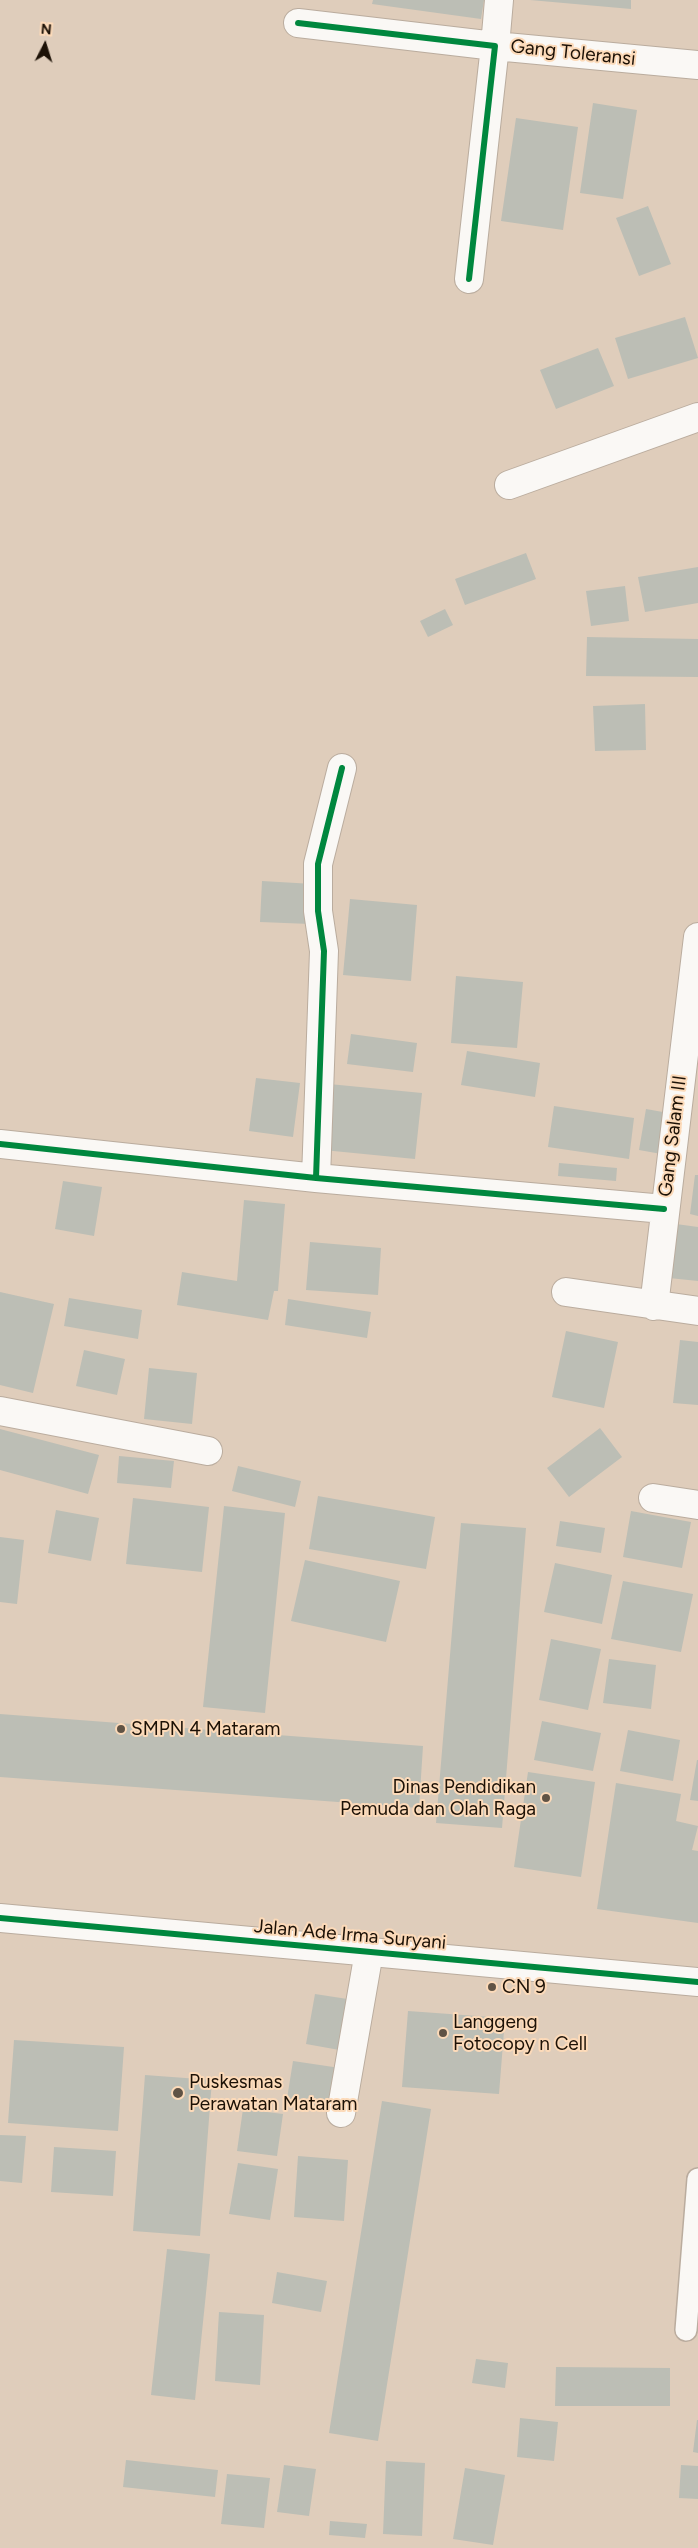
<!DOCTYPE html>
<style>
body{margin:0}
#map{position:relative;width:698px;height:2548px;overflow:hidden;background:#dfcdbb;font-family:Figtree,sans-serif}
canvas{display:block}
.north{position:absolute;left:20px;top:20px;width:50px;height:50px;-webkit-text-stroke:4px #fcdab9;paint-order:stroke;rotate:5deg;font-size:14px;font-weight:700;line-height:20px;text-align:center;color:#1c1106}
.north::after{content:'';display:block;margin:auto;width:18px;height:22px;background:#1c1106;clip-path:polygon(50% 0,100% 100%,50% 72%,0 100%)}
</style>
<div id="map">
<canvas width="698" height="2548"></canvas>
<div class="north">N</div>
</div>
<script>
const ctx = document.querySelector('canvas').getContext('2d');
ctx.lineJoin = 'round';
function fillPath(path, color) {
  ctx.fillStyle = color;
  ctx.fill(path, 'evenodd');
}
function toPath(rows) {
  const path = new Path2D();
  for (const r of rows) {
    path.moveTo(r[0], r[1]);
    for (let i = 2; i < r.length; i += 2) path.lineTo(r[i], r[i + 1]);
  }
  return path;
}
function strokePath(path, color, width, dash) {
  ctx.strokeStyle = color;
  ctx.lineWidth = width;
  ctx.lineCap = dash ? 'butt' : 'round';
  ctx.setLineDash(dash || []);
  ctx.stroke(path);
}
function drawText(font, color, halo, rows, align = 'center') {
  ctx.font = font + ' Figtree,sans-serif';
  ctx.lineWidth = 4;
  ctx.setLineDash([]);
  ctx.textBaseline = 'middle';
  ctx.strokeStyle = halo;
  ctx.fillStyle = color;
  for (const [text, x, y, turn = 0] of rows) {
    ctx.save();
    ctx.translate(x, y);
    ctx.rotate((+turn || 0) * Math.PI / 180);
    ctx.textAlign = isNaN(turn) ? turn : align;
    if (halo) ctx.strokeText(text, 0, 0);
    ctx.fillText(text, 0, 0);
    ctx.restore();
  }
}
fillPath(toPath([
 [373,0,484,0,481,19,372,4],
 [530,0,631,0,631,9],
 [593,103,637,110,623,199,580,193],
 [516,118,578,127,563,230,501,221],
 [648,206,671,264,639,276,616,218],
 [685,317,698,358,628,379,615,338],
 [598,348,614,386,556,409,540,370],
 [526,553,536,579,465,605,455,579],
 [698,567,698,603,645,612,638,577],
 [625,586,629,621,591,626,586,591],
 [445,609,453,625,428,637,420,621],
 [587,637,698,639,698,677,586,676],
 [645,704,646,750,595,751,593,706],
 [262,881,313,884,310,924,260,922],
 [350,899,417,905,411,981,343,975],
 [456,976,523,982,517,1048,451,1043],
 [351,1034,417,1043,413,1072,347,1064],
 [467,1051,540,1063,535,1097,461,1085],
 [256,1078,300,1083,293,1137,249,1131],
 [329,1084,422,1093,415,1159,323,1150],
 [554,1106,634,1118,629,1159,548,1147],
 [646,1109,674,1114,667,1155,639,1150],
 [559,1163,617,1168,616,1181,558,1176],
 [695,1175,698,1175,698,1216,690,1214],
 [63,1181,102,1187,94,1236,55,1229],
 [244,1200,285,1204,278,1291,274,1291,268,1320,177,1305,182,1272,237,1281],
 [676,1224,698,1227,698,1281,669,1278],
 [310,1242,381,1248,378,1295,306,1290],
 [0,1292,54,1304,33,1393,0,1385],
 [69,1298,142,1310,138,1339,64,1326],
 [288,1299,371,1312,367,1338,285,1325],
 [566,1331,618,1342,604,1408,552,1397],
 [680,1340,698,1342,698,1405,673,1403],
 [84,1350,125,1359,117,1395,76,1386],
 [149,1368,197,1373,192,1424,144,1419],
 [600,1428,622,1457,569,1497,547,1468],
 [0,1429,99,1455,88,1494,0,1470],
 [119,1456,174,1461,171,1488,117,1483],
 [238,1466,301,1481,295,1507,232,1491],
 [318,1496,435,1517,426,1569,309,1549],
 [133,1498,209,1507,202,1572,126,1564],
 [224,1506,285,1513,265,1713,203,1707],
 [56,1510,99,1518,91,1561,48,1553],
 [631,1511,691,1522,682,1568,623,1557],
 [560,1521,605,1528,601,1553,556,1546],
 [461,1523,526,1528,502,1828,436,1823],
 [0,1537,24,1540,17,1604,0,1602],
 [305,1560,400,1581,386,1642,291,1621],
 [555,1563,612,1575,602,1624,544,1612],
 [623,1581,693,1594,681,1652,611,1639],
 [551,1639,601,1649,588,1710,539,1700],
 [609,1659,656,1665,651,1709,603,1703],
 [0,1714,423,1746,419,1808,0,1777],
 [542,1721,601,1733,593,1771,534,1760],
 [628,1730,680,1740,673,1781,620,1771],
 [697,1760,698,1760,698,1801,690,1800],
 [528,1772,595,1782,581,1877,514,1867],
 [616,1783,681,1794,676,1821,698,1826,692,1850,698,1851,698,1923,597,1909],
 [315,1994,354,2000,345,2051,306,2044],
 [408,2011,505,2018,499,2094,402,2087],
 [14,2040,124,2047,118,2131,8,2123],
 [293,2061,340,2068,333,2112,286,2105],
 [145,2075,212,2080,200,2236,133,2231],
 [382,2101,431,2109,378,2441,329,2433],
 [243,2109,283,2114,277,2156,237,2151],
 [0,2135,26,2136,22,2183,0,2181],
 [54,2147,116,2151,113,2196,51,2192],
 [298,2156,348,2160,344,2221,294,2217],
 [238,2163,278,2169,270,2220,229,2214],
 [167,2249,210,2254,195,2400,151,2395],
 [277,2272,327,2281,321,2312,272,2303],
 [219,2312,264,2315,260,2385,215,2381],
 [476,2359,508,2363,505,2388,472,2383],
 [556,2367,670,2368,670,2406,555,2406],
 [520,2418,558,2422,554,2461,517,2457],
 [697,2420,698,2420,698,2453,693,2452],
 [126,2460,218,2470,215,2497,123,2487],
 [386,2461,425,2463,422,2536,383,2534],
 [284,2465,316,2469,309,2516,277,2512],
 [681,2465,698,2466,698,2499,679,2498],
 [465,2468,505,2475,493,2545,453,2539],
 [227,2474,270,2478,264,2528,221,2524],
 [330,2521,367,2524,365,2538,329,2535]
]), '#bcbeb5');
const service = toPath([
 [686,2330,698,2179]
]);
const minor = toPath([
 [499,0,495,46,698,65],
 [298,23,495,46,469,279],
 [509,485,698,417],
 [0,1144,316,1178,664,1209],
 [316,1178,324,951,318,911,318,864,342,768],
 [566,1292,698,1311],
 [654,1306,698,937],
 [0,1411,208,1451],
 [653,1498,698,1505],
 [341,2113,369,1952]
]);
const tertiary = toPath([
 [0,1918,698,1982]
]);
strokePath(service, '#baac9e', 24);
strokePath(minor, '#baac9e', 30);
strokePath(tertiary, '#baac9e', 30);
strokePath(service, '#faf8f5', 21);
strokePath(minor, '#faf8f5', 28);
strokePath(tertiary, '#faf8f5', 28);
strokePath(toPath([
 [298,23,495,46,469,279],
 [0,1144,316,1178,664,1209],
 [316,1178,324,951,318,911,318,864,342,768],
 [0,1918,698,1982]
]), '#00873e', 6);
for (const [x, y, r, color] of [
 [121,1729,5,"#605345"],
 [546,1798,5,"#605345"],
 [492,1987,5,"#605345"],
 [443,2033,5,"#605345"],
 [178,2093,6,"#605345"]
]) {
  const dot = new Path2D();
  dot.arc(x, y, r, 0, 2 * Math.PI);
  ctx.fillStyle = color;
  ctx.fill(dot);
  strokePath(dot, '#fcdab9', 2);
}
drawText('19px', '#1c1106', '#fcdab9', [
 ["Gang Toleransi",573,53,6],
 ["Gang Salam III",673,1136,-83],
 ["Jalan Ade Irma Suryani",350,1935,5]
]);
drawText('19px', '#1c1106', '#fcdab9', [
 ["SMPN 4 Mataram",131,1729],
 ["Dinas Pendidikan",536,1787,"right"],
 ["Pemuda dan Olah Raga",536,1809,"right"],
 ["CN 9",502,1987],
 ["Langgeng",453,2022],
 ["Fotocopy n Cell",453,2044],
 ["Puskesmas",189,2082],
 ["Perawatan Mataram",189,2104]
], 'left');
</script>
